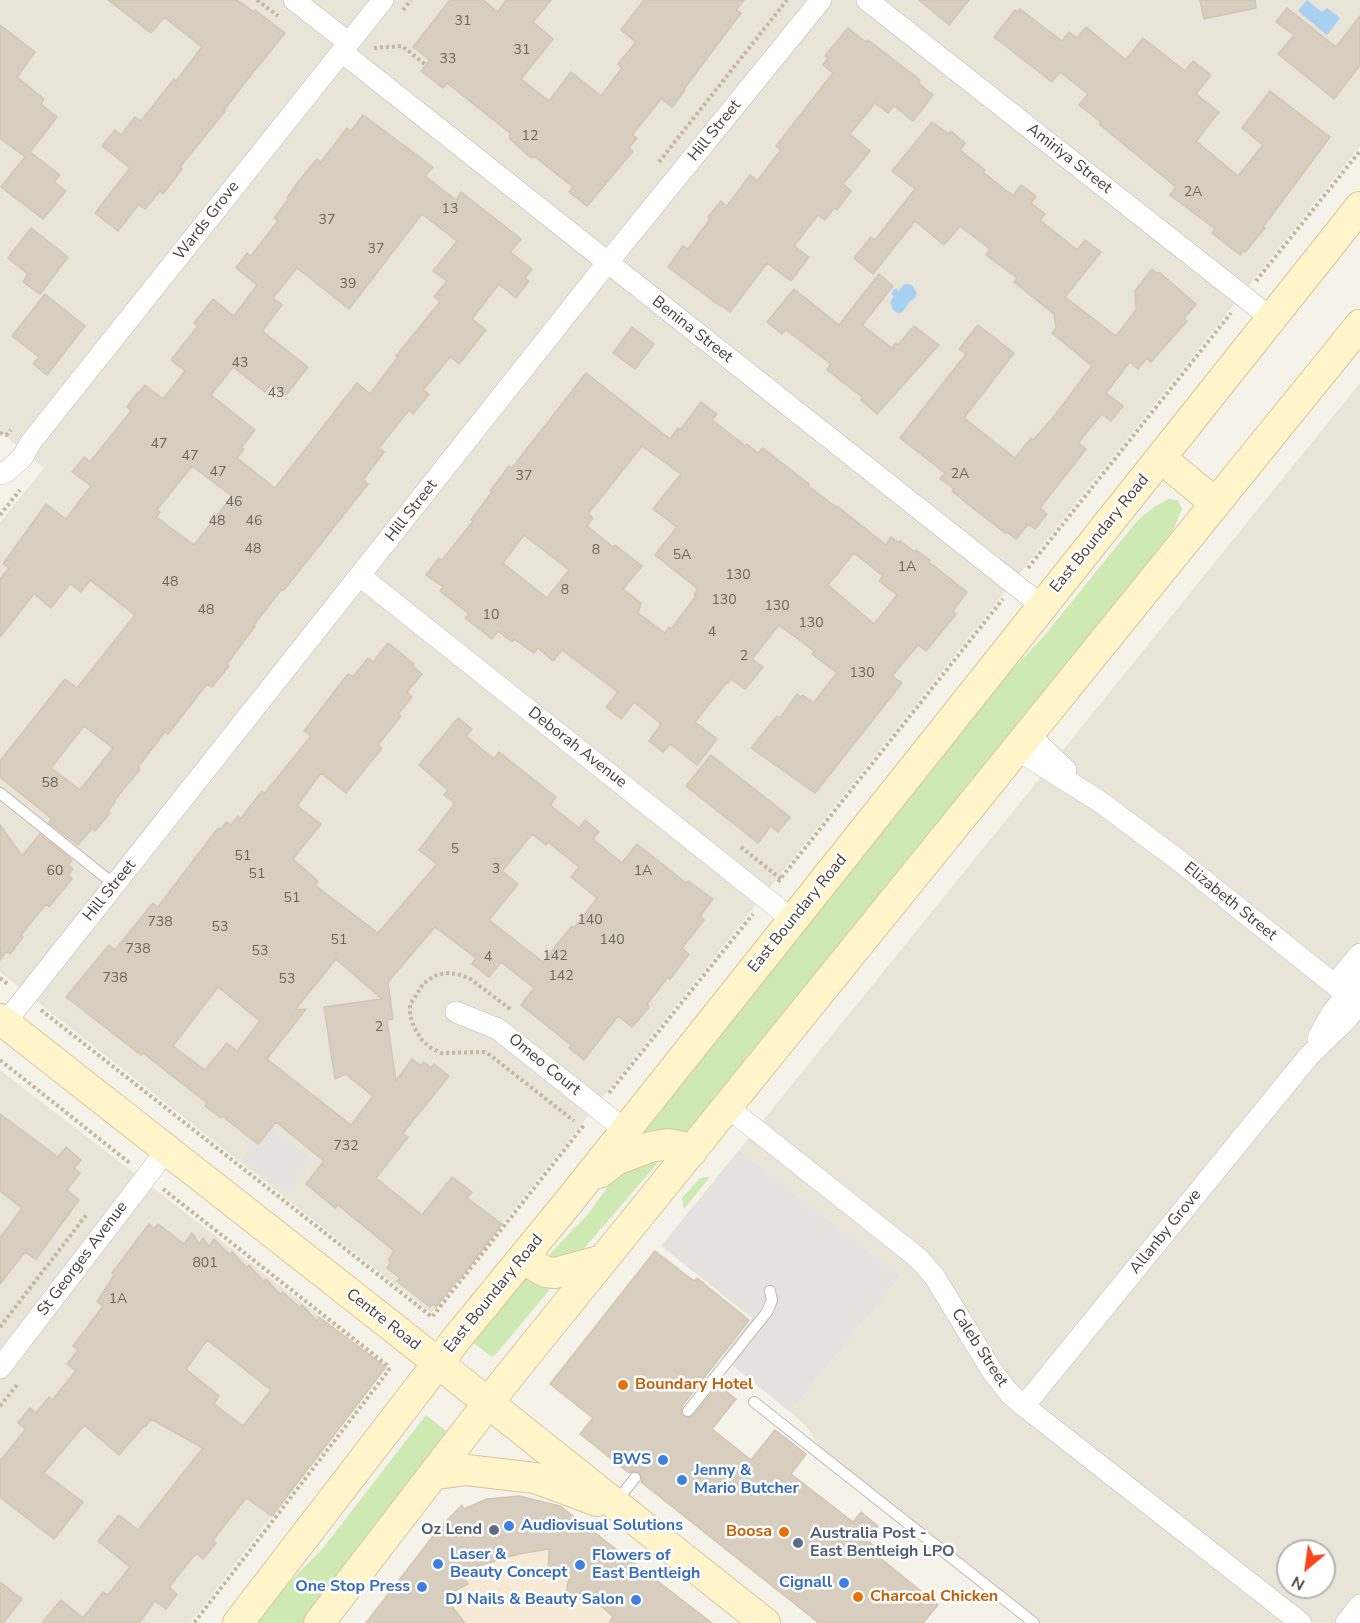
<!DOCTYPE html>
<style>
body{margin:0}
#map{position:relative;width:1360px;height:1623px;overflow:hidden;background:#f5f2ea;font-family:"Nunito Sans",sans-serif}
canvas{display:block}
.north{position:absolute;left:1276px;top:1539px;width:60px;height:60px;box-sizing:border-box;background:#fff;border:2px solid #b6b4af;border-radius:50%;rotate:209deg;font-size:16px;font-weight:700;line-height:24px;text-align:center;color:#494338}
.north::after{content:'';display:block;margin:auto;width:21px;height:27px;background:#fb441b;clip-path:polygon(50% 0,100% 100%,50% 72%,0 100%)}
</style>
<div id="map">
<canvas width="1360" height="1623"></canvas>
<div class="north">N</div>
</div>
<script>
const ctx = document.querySelector('canvas').getContext('2d');
ctx.lineJoin = 'round';
function fillPath(path, color) {
  ctx.fillStyle = color;
  ctx.fill(path, 'evenodd');
}
function toPath(rows) {
  const path = new Path2D();
  for (const r of rows) {
    path.moveTo(r[0], r[1]);
    for (let i = 2; i < r.length; i += 2) path.lineTo(r[i], r[i + 1]);
  }
  return path;
}
function strokePath(path, color, width, dash) {
  ctx.strokeStyle = color;
  ctx.lineWidth = width;
  ctx.lineCap = dash ? 'butt' : 'round';
  ctx.setLineDash(dash || []);
  ctx.stroke(path);
}
function drawText(font, color, halo, rows, align = 'center') {
  ctx.font = font + ' "Nunito Sans",sans-serif';
  ctx.lineWidth = 5;
  ctx.setLineDash([]);
  ctx.textBaseline = 'middle';
  ctx.strokeStyle = halo;
  ctx.fillStyle = color;
  for (const [text, x, y, turn = 0] of rows) {
    ctx.save();
    ctx.translate(x, y);
    ctx.rotate((+turn || 0) * Math.PI / 180);
    ctx.textAlign = isNaN(turn) ? turn : align;
    if (halo) ctx.strokeText(text, 0, 0);
    ctx.fillText(text, 0, 0);
    ctx.restore();
  }
}
fillPath(toPath([
 [0,0,1360,0,1360,146,431,1313,0,972,0,522,44,468,0,431],
 [1360,383,1360,1623,1041,1623,823,1452,806,1426,790,1412,901,1276,739,1150],
 [1288,1551,1324,1551,1324,1587,1288,1587],
 [0,1070,386,1367,190,1623,0,1623]
]), '#e9e4d8');
fillPath(toPath([
 [497,1498,531,1499,550,1503,578,1519,711,1623,366,1623,415,1558,451,1517,477,1503]
]), '#f6ead6');
fillPath(toPath([
 [1169,499,1178,500,1182,509,1171,535,690,1134,637,1134,980,704,1045,635,1137,521,1154,507],
 [662,1158,575,1259,546,1258,588,1214,615,1177,636,1165],
 [710,1177,684,1209,682,1198,700,1178],
 [523,1276,556,1282,497,1353,492,1357,472,1342],
 [426,1415,449,1433,305,1623,253,1623,268,1604,323,1548]
]), '#cfe9b3');
fillPath(toPath([
 [271,1127,313,1160,286,1193,242,1159,255,1142,258,1144],
 [739,1150,901,1276,790,1412,722,1357,752,1318,661,1246]
]), '#e4e2de');
fillPath(toPath([
 [1307,0,1322,12,1327,8,1340,18,1327,35,1298,11],
 [907,284,912,285,917,293,915,298,909,302,903,312,898,313,894,311,892,307,890,302,894,296,891,294,894,289,897,289,898,292,903,285]
]), '#a7d0f1');
const building = toPath([
 [108,0,237,0,254,12,255,10,285,33,243,85,224,110,225,111,180,167,182,169,163,194,160,191,145,209,139,204,118,231,95,213,130,168,102,146,115,130,121,135,135,117,141,121,174,79,176,81,202,47,164,17,151,33,108,0],
 [450,0,483,0,498,12,506,0,551,0,533,22,553,39,521,79,549,101,571,72,601,96,622,68,618,64,636,42,621,30,644,0,744,0,736,10,741,13,684,89,685,90,672,107,661,99,632,135,637,138,629,148,633,151,587,206,569,192,573,187,535,157,531,158,510,139,510,133,447,83,443,88,421,71,430,60,413,47,450,0],
 [919,0,969,0,949,25,919,0],
 [1200,0,1255,0,1256,8,1204,19,1200,0],
 [1287,8,1336,47,1360,16,1360,65,1334,99,1278,54,1294,35,1276,22,1287,8],
 [1020,9,1062,41,1069,32,1077,38,1086,27,1126,60,1143,38,1185,71,1193,61,1211,75,1196,94,1219,112,1196,141,1238,176,1263,145,1242,128,1270,91,1330,137,1263,227,1265,228,1245,252,1243,251,1240,255,1212,233,1215,229,1170,195,1176,187,1099,124,1101,122,1079,105,1088,94,1060,72,1052,82,994,37,1015,10,1018,12,1020,9],
 [0,25,35,52,17,77,44,99,41,104,57,117,30,152,60,175,54,182,66,191,43,219,1,187,25,157,0,138,0,25],
 [848,28,866,42,868,40,920,80,918,83,933,95,913,121,894,106,888,113,875,103,850,134,870,151,843,184,851,191,837,210,834,208,825,220,818,215,794,246,809,257,791,281,767,263,730,312,721,305,720,306,668,267,683,246,688,249,710,219,708,217,721,201,727,206,750,175,757,181,781,150,776,146,833,73,823,65,828,58,825,56,848,28],
 [363,115,433,167,425,176,456,200,461,192,521,239,510,252,532,269,525,278,529,281,516,298,499,284,472,319,486,330,459,364,450,357,423,390,429,394,413,414,409,410,379,448,384,452,363,480,368,484,284,590,282,589,253,626,255,626,227,664,229,666,212,687,207,684,168,734,165,732,138,767,140,769,114,801,115,802,108,811,110,813,95,831,92,828,78,845,49,823,52,819,0,777,0,761,65,679,77,688,135,615,90,580,81,592,70,584,51,608,34,594,0,637,0,579,9,568,3,564,46,504,66,519,91,486,72,472,84,457,90,462,131,411,127,407,138,392,139,393,145,385,163,399,185,371,171,360,198,326,194,323,213,299,234,316,257,285,236,268,247,253,251,256,278,221,274,218,288,200,287,198,298,182,317,159,321,162,347,128,351,131,363,115],
 [422,214,457,241,433,271,447,281,434,297,440,302,396,356,398,357,370,394,357,383,275,488,237,458,244,449,241,448,255,430,211,395,233,367,265,392,271,384,286,395,308,367,262,331,282,305,273,298,297,268,349,309,422,214],
 [192,466,232,496,194,545,156,517,160,512,157,510,192,466],
 [84,726,113,748,80,790,51,768,84,726],
 [932,122,949,134,951,131,965,143,960,150,985,170,983,172,1013,196,1021,185,1036,196,1031,203,1045,214,1040,220,1077,250,1085,240,1101,252,1065,297,1116,336,1136,310,1135,291,1152,269,1158,274,1159,272,1196,304,1184,319,1187,321,1151,362,1147,358,1138,369,1130,362,1106,393,1123,406,1111,421,1102,414,1078,443,1086,449,1040,508,1047,514,1035,529,1028,524,1016,539,1007,532,1005,533,969,505,952,491,954,489,940,479,945,473,900,438,966,354,959,349,978,325,1014,353,964,418,1015,458,1031,438,1033,440,1052,419,1092,366,1052,333,1056,328,1054,314,1014,282,1017,278,986,255,990,249,960,226,944,245,915,221,873,274,854,258,871,237,875,240,915,189,892,171,932,122],
 [31,228,68,257,40,294,23,282,28,274,8,258,31,228],
 [879,274,893,286,862,325,892,348,896,343,898,345,914,326,939,345,877,414,861,400,862,398,861,396,827,370,831,364,786,330,782,334,767,322,794,289,839,325,879,274],
 [45,294,85,326,47,375,33,364,39,357,12,336,45,294],
 [632,327,654,344,635,369,613,353,632,327],
 [586,373,670,439,678,428,681,429,701,402,717,414,712,420,746,446,747,444,758,453,763,448,809,484,808,486,836,507,837,506,886,545,891,537,899,543,900,541,915,552,916,550,930,560,929,562,967,592,953,611,956,614,926,651,918,645,892,676,902,683,815,793,751,748,777,716,780,718,797,694,801,697,803,695,813,703,837,673,812,654,814,651,779,625,752,659,763,667,745,689,731,679,728,683,727,682,695,722,717,739,697,765,670,744,663,752,649,741,661,724,634,702,621,719,606,707,618,692,562,650,553,661,538,648,534,653,514,639,512,642,498,631,492,639,465,618,469,614,440,591,443,587,426,575,439,558,442,560,473,521,471,520,492,492,490,491,509,466,512,468,586,373],
 [642,446,681,474,653,509,677,527,655,555,698,589,694,595,696,596,671,629,669,627,665,633,638,613,641,603,623,589,642,566,615,545,613,547,587,526,593,518,588,514,642,446],
 [524,535,569,570,547,598,503,563,524,535],
 [854,553,883,576,879,581,897,595,874,624,828,585,854,553],
 [388,643,414,664,412,666,422,674,407,692,412,697,398,714,401,716,378,745,382,748,346,793,321,773,297,806,321,824,293,859,318,881,315,885,320,889,378,933,437,864,419,850,455,803,444,795,448,790,419,765,458,718,472,729,466,736,494,759,499,752,556,797,550,805,579,828,585,820,599,832,593,839,622,863,637,844,686,883,688,881,713,899,700,916,704,920,682,948,689,954,670,979,668,977,647,1004,649,1007,637,1022,636,1022,632,1027,618,1016,584,1060,569,1048,571,1045,521,1005,534,988,501,962,489,977,472,964,476,958,435,927,388,982,393,1019,387,1020,396,1081,412,1059,421,1066,424,1062,431,1068,434,1064,449,1076,403,1133,408,1137,376,1178,422,1215,452,1177,472,1192,467,1198,502,1224,460,1279,459,1278,436,1307,433,1304,430,1307,397,1281,400,1278,387,1268,391,1262,388,1260,394,1251,338,1205,335,1208,306,1184,324,1161,276,1122,258,1144,222,1116,221,1118,205,1106,207,1103,143,1053,141,1055,66,997,109,945,115,950,153,903,158,907,218,828,220,829,227,822,231,825,238,816,241,818,262,791,264,794,311,736,304,731,348,674,353,677,368,658,373,662,388,643],
 [532,834,546,845,548,842,579,867,571,877,597,898,574,928,572,926,543,962,489,920,518,884,502,871,532,834],
 [336,959,382,999,324,1007,335,1079,345,1074,373,1096,351,1125,267,1059,306,1009,295,1010,336,959],
 [218,987,260,1021,237,1051,227,1043,205,1070,173,1046,218,987],
 [711,755,790,817,778,832,771,826,758,843,686,786,711,755],
 [0,825,22,856,40,834,72,860,68,865,73,869,68,875,72,879,49,907,46,904,21,935,23,937,10,954,7,951,0,960,0,825],
 [0,1114,58,1157,66,1147,81,1160,74,1168,80,1173,67,1190,79,1200,36,1259,25,1252,0,1284,0,1238,22,1208,0,1191,0,1114],
 [149,1224,154,1229,158,1224,184,1244,192,1233,199,1244,203,1238,209,1247,214,1239,230,1255,232,1252,247,1268,249,1265,264,1282,266,1279,281,1295,283,1292,300,1308,302,1305,317,1321,319,1317,386,1367,272,1516,246,1498,213,1540,216,1543,203,1559,196,1553,169,1587,177,1594,166,1609,155,1601,139,1623,42,1623,61,1600,83,1618,103,1592,108,1595,130,1567,98,1541,119,1515,138,1530,203,1448,151,1419,145,1427,144,1426,119,1455,84,1425,44,1473,83,1502,54,1539,0,1497,0,1461,26,1429,18,1423,30,1408,36,1413,49,1397,52,1400,76,1371,67,1364,78,1350,73,1346,103,1306,97,1302,114,1275,112,1273,149,1224],
 [207,1340,271,1390,243,1426,214,1404,219,1396,186,1369,207,1340],
 [655,1251,694,1281,697,1278,749,1320,682,1406,681,1414,687,1418,693,1416,718,1385,736,1399,712,1429,751,1460,775,1430,806,1454,791,1474,853,1522,861,1512,878,1526,867,1540,882,1553,879,1557,938,1605,923,1623,819,1623,641,1482,642,1479,640,1473,636,1471,629,1473,580,1434,593,1418,550,1384,655,1251],
 [519,1496,560,1506,712,1623,609,1623,613,1616,597,1603,566,1595,569,1577,548,1578,549,1549,519,1554,461,1571,468,1584,444,1596,465,1623,366,1623,437,1531,462,1505,464,1509,487,1499,519,1496],
 [0,1582,22,1599,3,1623,0,1623,0,1582]
]);
fillPath(building, '#d7cebf');
strokePath(building, '#d2c6b2', 1.5);
const lane = toPath([
 [0,793,115,885],
 [754,1402,1034,1623],
 [688,1411,767,1312,772,1300,770,1291],
 [615,1503,635,1478]
]);
const street = toPath([
 [294,0,349,43],
 [867,0,1271,318],
 [342,52,1042,606],
 [0,474,7,471,22,458,31,442,383,0],
 [360,576,793,920],
 [1028,734,1066,770],
 [1016,749,1099,801,1177,859,1360,1005],
 [1335,984,1360,954],
 [456,1012,498,1029,625,1130],
 [5,1023,600,272,821,0],
 [1318,1038,1332,1013,1360,976],
 [726,1106,918,1258,934,1276,992,1371,1010,1394,1024,1406,1301,1623],
 [0,1368,166,1151],
 [1024,1406,1308,1057,1344,1022,1359,1004],
 [1346,1623,1360,1605]
]);
const secondary = toPath([
 [1161,458,1215,503],
 [0,1019,399,1332,765,1623],
 [599,1173,616,1160,650,1147,668,1144,679,1146,692,1151],
 [526,1255,532,1264,540,1269,546,1272,555,1273,603,1260],
 [434,1474,466,1470,535,1478,597,1501],
 [238,1623,458,1337,571,1199,1360,207],
 [319,1623,509,1376,1360,325]
]);
strokePath(lane, '#c1baac', 12);
strokePath(street, '#c1baac', 22);
strokePath(secondary, '#d5c79a', 32);
strokePath(toPath([
 [257,0,278,16],
 [403,10,411,0],
 [374,48,402,46,426,65],
 [659,162,787,0],
 [1256,281,1360,151],
 [0,433,6,435,11,430],
 [0,515,20,490],
 [1028,568,1231,313],
 [741,847,781,879],
 [778,882,1003,599],
 [0,978,9,985],
 [510,1009,469,978,457,974,446,973,434,976,423,984,410,1005,410,1015,414,1027,422,1040,431,1048,441,1053,484,1052,490,1055,574,1121],
 [41,1010,432,1317,584,1125],
 [0,1060,131,1164],
 [609,1093,753,914],
 [163,1189,387,1365,389,1370,194,1623],
 [0,1327,87,1214],
 [0,1406,17,1385]
]), '#c3b79d', 4, [3, 3]);
strokePath(lane, '#fff', 10);
strokePath(street, '#fff', 21);
strokePath(secondary, '#fff4ca', 30);
for (const [x, y, r, color] of [
 [623,1385,6,"#e8710a"],
 [663,1460,6,"#3f7fe0"],
 [682,1480,6,"#3f7fe0"],
 [509,1526,6,"#3f7fe0"],
 [494,1530,6,"#5c6f8a"],
 [784,1532,6,"#e8710a"],
 [798,1543,6,"#5c6f8a"],
 [438,1564,6,"#3f7fe0"],
 [580,1565,6,"#3f7fe0"],
 [844,1583,6,"#3f7fe0"],
 [422,1587,6,"#3f7fe0"],
 [858,1597,6,"#e8710a"],
 [636,1600,6,"#3f7fe0"]
]) {
  const dot = new Path2D();
  dot.arc(x, y, r, 0, 2 * Math.PI);
  ctx.fillStyle = color;
  ctx.fill(dot);
  strokePath(dot, '#fff', 2);
}
drawText('14px', '#6c665a', null, [
 ["31",463,22],
 ["31",522,51],
 ["33",448,60],
 ["12",530,137],
 ["2A",1193,193],
 ["13",450,210],
 ["37",327,221],
 ["37",376,250],
 ["39",348,285],
 ["43",240,364],
 ["43",276,394],
 ["47",159,445],
 ["47",190,457],
 ["47",218,473],
 ["2A",960,475],
 ["37",524,477],
 ["46",234,503],
 ["48",217,522],
 ["46",254,522],
 ["48",253,550],
 ["8",596,551],
 ["5A",682,556],
 ["1A",907,568],
 ["130",738,576],
 ["48",170,583],
 ["8",565,591],
 ["130",724,601],
 ["130",777,607],
 ["48",206,611],
 ["10",491,616],
 ["130",811,624],
 ["4",712,633],
 ["2",744,657],
 ["130",862,674],
 ["58",50,784],
 ["5",455,850],
 ["51",243,857],
 ["3",496,870],
 ["60",55,872],
 ["1A",643,872],
 ["51",257,875],
 ["51",292,899],
 ["140",590,921],
 ["738",160,923],
 ["53",220,928],
 ["51",339,941],
 ["140",612,941],
 ["738",138,950],
 ["53",260,952],
 ["142",555,957],
 ["4",488,958],
 ["142",561,977],
 ["738",115,979],
 ["53",287,980],
 ["2",379,1028],
 ["732",346,1147],
 ["801",205,1264],
 ["1A",118,1300]
]);
drawText('16px', '#494338', '#fff', [
 ["Hill Street",715,131,-51],
 ["Amiriya Street",1069,159,38],
 ["Wards Grove",207,221,-52],
 ["Benina Street",692,330,38],
 ["Hill Street",412,511,-52],
 ["East Boundary Road",1100,534,-51],
 ["Deborah Avenue",577,748,38],
 ["Hill Street",110,891,-51],
 ["Elizabeth Street",1230,902,39],
 ["East Boundary Road",798,914,-51],
 ["Omeo Court",544,1065,39],
 ["Allanby Grove",1166,1232,-51],
 ["St Georges Avenue",83,1259,-53],
 ["East Boundary Road",494,1294,-51],
 ["Centre Road",383,1320,38],
 ["Caleb Street",979,1348,57]
]);
drawText('bold 16px', '#c56008', '#fff', [
 ["Boundary Hotel",635,1385],
 ["Boosa",772,1532,"right"],
 ["Charcoal Chicken",870,1597]
], 'left');
drawText('bold 16px', '#366cbe', '#fff', [
 ["BWS",651,1460],
 ["Jenny &",694,1471,"left"],
 ["Mario Butcher",694,1489,"left"],
 ["Audiovisual Solutions",521,1526,"left"],
 ["Laser &",450,1555,"left"],
 ["Beauty Concept",450,1573,"left"],
 ["Flowers of",592,1556,"left"],
 ["East Bentleigh",592,1574,"left"],
 ["Cignall",832,1583],
 ["One Stop Press",410,1587],
 ["DJ Nails & Beauty Salon",624,1600]
], 'right');
drawText('bold 16px', '#4e5e75', '#fff', [
 ["Oz Lend",482,1530],
 ["Australia Post -",810,1534,"left"],
 ["East Bentleigh LPO",810,1552,"left"]
], 'right');
</script>
